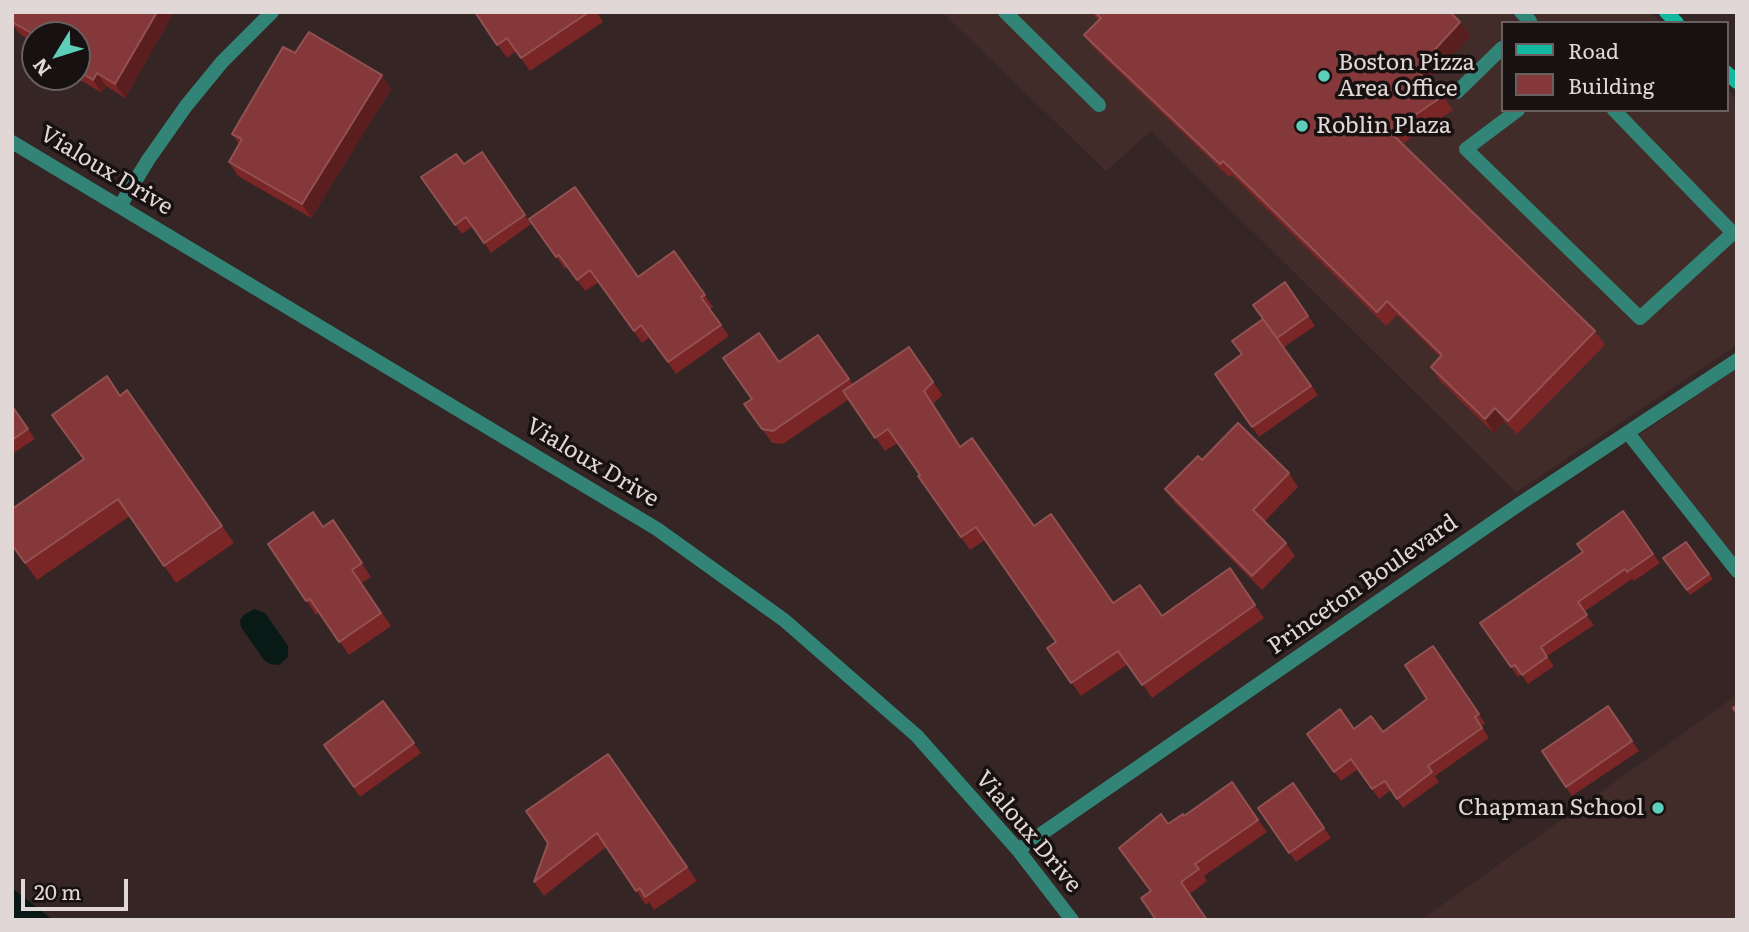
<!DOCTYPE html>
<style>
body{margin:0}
#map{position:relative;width:1749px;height:932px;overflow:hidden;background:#352625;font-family:Literata,serif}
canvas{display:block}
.frame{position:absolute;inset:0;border:14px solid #e1d7d6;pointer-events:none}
.legend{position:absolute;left:1501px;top:21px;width:228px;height:91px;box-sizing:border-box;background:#181111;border:2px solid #686060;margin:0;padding:9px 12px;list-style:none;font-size:21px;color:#e1d7d6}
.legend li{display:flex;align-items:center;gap:14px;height:35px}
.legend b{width:35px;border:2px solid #686060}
.north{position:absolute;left:21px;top:21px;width:70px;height:70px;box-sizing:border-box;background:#181111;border:2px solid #686060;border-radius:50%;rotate:232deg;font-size:19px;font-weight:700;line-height:28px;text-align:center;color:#e1d7d6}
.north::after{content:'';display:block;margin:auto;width:24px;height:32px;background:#5dceb9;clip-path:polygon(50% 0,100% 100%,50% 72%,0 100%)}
.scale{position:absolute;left:21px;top:879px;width:107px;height:32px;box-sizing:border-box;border:4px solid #e1d7d6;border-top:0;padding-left:9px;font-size:21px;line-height:24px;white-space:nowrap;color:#e1d7d6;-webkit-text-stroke:5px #181111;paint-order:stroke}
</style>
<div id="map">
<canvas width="1749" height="932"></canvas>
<div class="frame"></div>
<ul class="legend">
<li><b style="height:9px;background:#13b8a1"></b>Road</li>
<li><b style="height:19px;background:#853839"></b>Building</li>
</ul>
<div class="north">N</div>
<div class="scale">20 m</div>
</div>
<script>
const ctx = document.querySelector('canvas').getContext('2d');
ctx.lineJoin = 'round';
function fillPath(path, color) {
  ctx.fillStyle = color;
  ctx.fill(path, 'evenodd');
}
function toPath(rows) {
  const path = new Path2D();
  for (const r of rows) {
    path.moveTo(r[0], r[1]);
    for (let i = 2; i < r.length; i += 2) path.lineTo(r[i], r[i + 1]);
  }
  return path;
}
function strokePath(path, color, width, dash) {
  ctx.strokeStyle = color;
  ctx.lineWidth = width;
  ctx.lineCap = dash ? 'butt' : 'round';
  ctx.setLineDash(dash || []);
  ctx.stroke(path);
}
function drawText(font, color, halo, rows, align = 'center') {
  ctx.font = font + ' Literata,serif';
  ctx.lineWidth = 7;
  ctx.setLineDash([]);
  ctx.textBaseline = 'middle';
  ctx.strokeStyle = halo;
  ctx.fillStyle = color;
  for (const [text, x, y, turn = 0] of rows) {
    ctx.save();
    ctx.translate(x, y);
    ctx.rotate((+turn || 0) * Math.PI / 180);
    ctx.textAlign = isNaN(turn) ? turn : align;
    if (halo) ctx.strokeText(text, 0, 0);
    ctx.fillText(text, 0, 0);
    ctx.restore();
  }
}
fillPath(toPath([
 [942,12,1650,12,1661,23,1502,23,1502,110,1726,110,1726,88,1737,99,1737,345,1516,492,1151,131,1106,171],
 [1737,368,1737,560,1639,435],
 [1737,695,1737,920,1421,920]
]), '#422c2a');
fillPath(toPath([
 [254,609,265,613,288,646,288,657,279,665,270,664,264,660,241,627,240,620,244,615],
 [12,888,53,920,12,920]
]), '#081916');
strokePath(toPath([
 [1005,12,1099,105],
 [1521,12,1530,21,1528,23],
 [1457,92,1502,48],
 [1518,110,1466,149,1640,318,1733,233,1614,110],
 [120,206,148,160,186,106,222,62,272,12],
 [1628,433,1737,571]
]), '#328576', 14);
strokePath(toPath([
 [12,142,657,529,784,620,917,736,1018,850,1072,920],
 [1018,850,1518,505,1737,360]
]), '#328576', 14);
strokePath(toPath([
 [1666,12,1677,23],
 [1726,72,1737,82]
]), '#13b8a1', 14);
fillPath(toPath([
 [15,12,174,12,125,98,106,86,102,93,75,77,77,77,77,35,35,35,35,51,29,42,29,40,20,34,12,24,12,17],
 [475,12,597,12,603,22,530,71,516,51,507,58],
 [1090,12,1450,12,1460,22,1470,36,1427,81,1443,96,1453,110,1402,144,1595,331,1605,345,1517,434,1504,421,1494,433,1440,381,1431,367,1440,357,1397,315,1386,326,1232,175,1229,177,1094,48,1084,35,1099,20],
 [295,53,382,75,391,89,311,218,238,176,229,162,239,144,232,134],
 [482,152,531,224,491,253,473,226,462,234,421,177,464,164],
 [529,219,638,277,674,251,713,307,710,309,729,336,676,374,650,337,642,343,599,282,585,291,568,267,565,269],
 [1285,282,1315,326,1284,347,1318,395,1259,437,1215,374,1242,354],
 [818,335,853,385,909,347,942,395,933,404,961,447,1034,526,1113,603,1162,616,1230,568,1264,618,1152,698,1128,664,1081,696,1047,648,1056,642,985,540,970,550,918,476,920,475,898,443,885,451,849,399,783,444,772,443,744,404,752,399,779,362],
 [127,390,234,543,176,583,130,516,37,580,12,545,84,459,120,396],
 [12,406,35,439,12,454],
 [1202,460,1289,473,1298,487,1264,522,1286,543,1295,556,1262,590,1175,503,1165,489],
 [1623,511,1660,563,1634,581,1632,579,1584,612,1594,625,1547,656,1554,666,1528,684,1521,674,1518,677,1480,623,1583,552],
 [333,520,371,577,362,583,391,626,349,655,319,612,316,615,268,544,324,527],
 [1686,542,1713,579,1690,595,1663,558],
 [1433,646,1485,723,1482,726,1489,738,1435,776,1439,782,1403,808,1391,790,1379,799,1358,769,1341,781,1307,734,1383,732,1427,699],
 [383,701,421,753,360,797,324,745],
 [1608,706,1639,751,1572,796,1542,751],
 [608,754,697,881,654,910,649,902,646,905,606,847,544,896,534,882],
 [1232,782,1267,832,1204,876,1207,881,1190,894,1151,891,1168,824,1184,816],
 [1293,783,1331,838,1296,862,1258,808]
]), '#7a2526');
fillPath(toPath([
 [157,12,174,12,125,98,115,84],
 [1460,22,1470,36,1425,84,1416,70],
 [97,73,106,86,102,93,93,80],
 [382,75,391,89,311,218,302,204],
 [1495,408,1504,421,1494,433,1485,419]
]), '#5a1e1e');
const building = toPath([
 [15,12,157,12,115,84,97,73,93,80,77,70,77,35,35,35,35,45,29,42,33,34,12,22,12,17,15,12],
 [475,12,589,12,521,58,507,38,497,45,475,12],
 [1095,12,1450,12,1460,22,1416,70,1443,96,1390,132,1595,331,1508,421,1495,408,1485,419,1431,367,1442,355,1387,301,1377,312,1223,161,1220,164,1084,35,1101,18,1095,12],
 [309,32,382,75,302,204,229,162,242,139,232,134,283,47,295,53,309,32],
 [482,152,525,215,484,243,466,217,455,225,421,177,456,154,464,164,482,152],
 [575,187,638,277,674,251,705,295,701,297,721,325,668,362,641,325,634,331,590,270,577,280,559,255,556,257,529,219,575,187],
 [1285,282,1308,316,1277,338,1253,305,1285,282],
 [1263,319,1311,386,1252,427,1215,374,1242,354,1232,341,1263,319],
 [759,333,779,362,818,335,849,379,773,431,762,429,744,404,752,399,723,358,759,333],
 [909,347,933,382,924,391,960,447,972,438,1034,526,1051,514,1113,603,1140,585,1162,616,1230,568,1255,605,1142,685,1118,651,1071,683,1047,648,1056,642,976,527,961,537,918,476,920,475,888,429,875,438,843,391,909,347],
 [107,376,120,396,127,390,222,526,164,566,118,499,25,563,12,545,12,509,84,459,52,415,107,376],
 [12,406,28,429,12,440,12,406],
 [1238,423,1289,473,1253,510,1286,543,1252,576,1165,489,1198,456,1202,460,1238,423],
 [1623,511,1653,554,1627,572,1625,569,1578,602,1587,615,1541,647,1547,657,1522,675,1515,665,1511,667,1480,623,1583,552,1577,544,1623,511],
 [313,512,323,527,333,520,362,563,352,570,381,613,339,642,310,599,306,601,268,544,313,512],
 [1686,542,1709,574,1687,590,1663,558,1686,542],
 [1433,646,1479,714,1475,717,1482,728,1428,766,1432,772,1397,799,1385,781,1372,789,1351,759,1334,772,1307,734,1340,709,1354,729,1371,716,1383,732,1427,699,1405,665,1433,646],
 [383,701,414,743,354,787,324,745,383,701],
 [1608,706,1632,741,1566,787,1542,751,1608,706],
 [1737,706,1737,714,1733,708,1737,706],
 [608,754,687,867,645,897,640,888,636,891,597,833,534,882,548,843,526,811,608,754],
 [1232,782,1258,820,1195,864,1199,869,1181,882,1207,920,1156,920,1141,898,1151,891,1119,848,1161,814,1168,824,1183,814,1184,816,1232,782],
 [1293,783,1324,828,1289,853,1258,808,1293,783]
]);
fillPath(building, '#853839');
strokePath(building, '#935152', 2);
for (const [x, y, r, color] of [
 [1324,76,7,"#5dceb9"],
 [1302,126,7,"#5dceb9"],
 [1658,808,7,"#5dceb9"]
]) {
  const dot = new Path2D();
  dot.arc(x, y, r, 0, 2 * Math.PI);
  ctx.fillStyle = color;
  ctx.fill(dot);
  strokePath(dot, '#181111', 2.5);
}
drawText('23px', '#e1d7d6', '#181111', [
 ["Boston Pizza",1338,63],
 ["Area Office",1338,89],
 ["Roblin Plaza",1316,126],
 ["Chapman School",1644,808,"right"]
], 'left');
drawText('23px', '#e1d7d6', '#181111', [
 ["Vialoux Drive",106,171,31],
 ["Vialoux Drive",592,463,31],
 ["Princeton Boulevard",1363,585,-35],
 ["Vialoux Drive",1028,832,50]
]);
</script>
